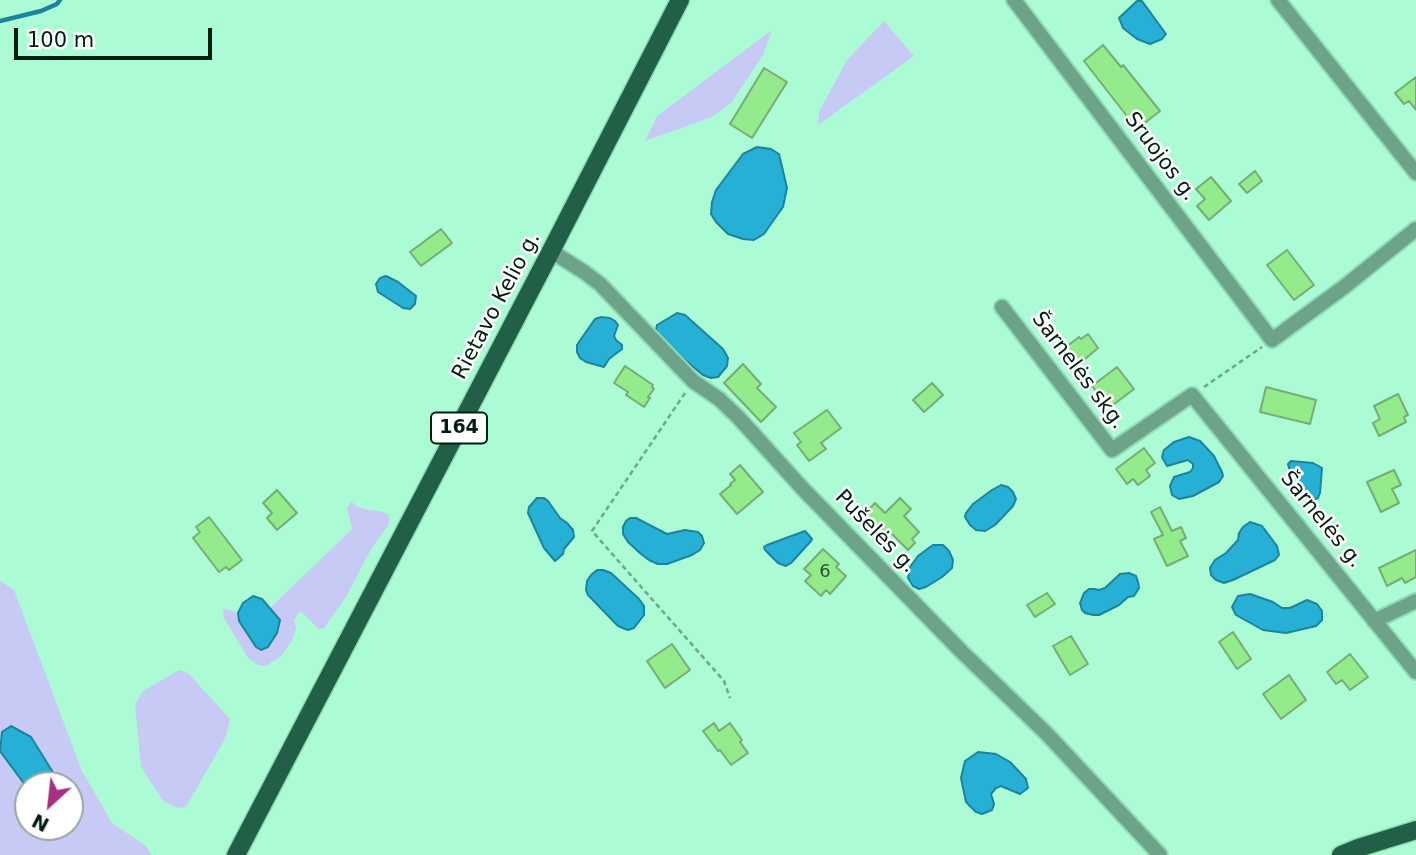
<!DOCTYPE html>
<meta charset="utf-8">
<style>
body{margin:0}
#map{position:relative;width:1416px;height:855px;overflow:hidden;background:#abfcd4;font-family:"DejaVu Sans",sans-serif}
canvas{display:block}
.north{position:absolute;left:14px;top:771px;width:70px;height:70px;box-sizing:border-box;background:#fff;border:2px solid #99a5a0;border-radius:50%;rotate:207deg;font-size:19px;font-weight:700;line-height:28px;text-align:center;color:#001f11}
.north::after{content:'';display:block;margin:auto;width:24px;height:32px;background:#a92f84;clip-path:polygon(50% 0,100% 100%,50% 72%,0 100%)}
.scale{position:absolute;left:14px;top:28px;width:198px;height:32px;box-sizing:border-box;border:4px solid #001f11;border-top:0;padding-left:9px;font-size:21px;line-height:24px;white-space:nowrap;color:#001f11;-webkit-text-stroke:5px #fff;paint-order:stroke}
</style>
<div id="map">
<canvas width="1416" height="855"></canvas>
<div class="north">N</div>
<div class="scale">100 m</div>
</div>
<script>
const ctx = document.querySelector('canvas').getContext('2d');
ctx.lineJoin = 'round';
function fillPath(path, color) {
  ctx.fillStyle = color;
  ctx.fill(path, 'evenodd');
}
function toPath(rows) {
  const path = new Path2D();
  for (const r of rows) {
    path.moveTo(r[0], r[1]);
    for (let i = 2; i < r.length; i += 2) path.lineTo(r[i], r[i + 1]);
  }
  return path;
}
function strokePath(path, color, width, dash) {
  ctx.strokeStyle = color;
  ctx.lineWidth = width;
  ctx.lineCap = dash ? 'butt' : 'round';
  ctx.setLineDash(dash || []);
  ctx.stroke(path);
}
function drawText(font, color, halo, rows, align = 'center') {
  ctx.font = font + ' "DejaVu Sans",sans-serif';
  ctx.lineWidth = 5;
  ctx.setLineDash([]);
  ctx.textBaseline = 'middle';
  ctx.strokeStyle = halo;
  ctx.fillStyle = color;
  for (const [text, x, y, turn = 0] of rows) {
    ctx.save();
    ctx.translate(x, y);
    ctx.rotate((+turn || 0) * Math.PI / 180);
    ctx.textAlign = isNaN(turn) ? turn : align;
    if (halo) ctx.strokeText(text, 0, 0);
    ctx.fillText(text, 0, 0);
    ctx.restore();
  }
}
fillPath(toPath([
 [884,21,914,56,818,125,819,112,847,60],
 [772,30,763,55,731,103,712,117,645,141,657,116],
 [351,501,356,506,368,510,380,511,389,515,389,524,370,551,346,597,324,628,318,629,304,614,299,612,294,620,296,628,292,641,281,656,266,666,258,665,248,658,224,618,223,608,238,613,239,621,280,621,270,608,352,529,347,508],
 [0,581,14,590,82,771,112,823,145,845,152,855,0,855,0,751,28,789,28,827,70,827,70,785,53,785,54,774,2,732,0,740],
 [179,670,188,673,230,719,226,737,186,807,178,808,163,801,141,767,135,704,143,691]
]), '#c8caf6');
const water = toPath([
 [1137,1,1142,1,1166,34,1162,39,1150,44,1137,39,1123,28,1119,18,1137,1],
 [757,147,771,149,779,154,787,188,783,207,773,221,764,234,754,240,743,239,728,234,716,222,711,214,712,202,716,190,743,154,757,147],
 [386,276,398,282,416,296,415,304,410,309,403,308,378,292,376,284,380,278,386,276],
 [677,313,685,315,723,349,728,358,727,366,718,377,711,378,703,375,675,352,658,334,656,330,657,325,677,313],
 [601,317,610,318,615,321,618,325,614,336,616,340,622,345,622,349,609,359,604,367,586,362,580,358,577,352,577,345,581,339,595,319,601,317],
 [1189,437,1200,441,1214,456,1222,472,1223,476,1219,482,1193,496,1179,499,1172,495,1170,486,1174,477,1190,472,1193,468,1193,464,1188,460,1167,466,1162,457,1164,450,1174,442,1189,437],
 [1291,461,1313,463,1322,468,1320,493,1318,498,1311,501,1307,498,1289,468,1288,464,1291,461],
 [1001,485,1008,487,1013,492,1016,499,1013,506,995,525,985,531,976,530,970,525,965,517,966,513,973,504,992,490,1001,485],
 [537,498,544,498,548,501,560,518,567,523,573,530,574,537,564,549,563,554,555,561,544,548,528,513,529,507,537,498],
 [630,518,636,518,667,534,685,530,698,532,702,536,704,543,700,550,692,555,667,564,658,564,649,560,641,554,628,542,623,534,623,527,626,521,630,518],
 [1250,522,1262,526,1277,546,1279,555,1275,560,1233,580,1224,583,1216,580,1211,575,1210,568,1215,560,1226,553,1238,540,1239,533,1243,527,1250,522],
 [805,531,812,539,811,541,791,563,786,566,778,563,765,550,764,547,767,545,805,531],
 [933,545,943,545,949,551,953,560,952,568,942,577,926,587,919,589,913,586,908,578,910,567,918,556,933,545],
 [597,570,603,570,611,573,639,599,644,606,644,615,634,628,628,630,618,626,588,595,586,590,587,581,591,575,597,570],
 [1129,573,1136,576,1138,582,1139,588,1134,596,1128,597,1119,605,1099,615,1093,615,1085,613,1082,610,1080,603,1084,593,1089,589,1095,589,1099,590,1105,588,1120,574,1129,573],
 [1250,594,1273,602,1282,608,1290,608,1307,600,1317,604,1322,611,1322,620,1316,626,1286,633,1263,630,1236,615,1232,607,1238,596,1250,594],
 [253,596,262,599,280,620,277,633,268,647,261,650,256,647,239,621,238,613,243,603,253,596],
 [11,726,31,737,54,774,53,785,28,785,28,789,0,751,2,732,11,726],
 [978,752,996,754,1010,762,1026,779,1028,788,1020,794,1001,786,996,788,991,794,994,804,992,810,982,814,976,812,966,802,961,778,965,761,978,752]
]);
fillPath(water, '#27b0d6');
strokePath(water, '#1b849b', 2);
strokePath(toPath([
 [0,21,41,11,57,4,60,0]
]), '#1b849b', 4.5);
const building = toPath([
 [1103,45,1121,67,1123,65,1160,111,1137,129,1084,61,1103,45],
 [764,68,787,82,752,138,730,124,764,68],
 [1416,77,1416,110,1409,101,1404,104,1395,93,1416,77],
 [1255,171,1262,181,1247,193,1239,184,1255,171],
 [1211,177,1231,201,1209,220,1197,206,1205,199,1196,189,1211,177],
 [441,229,452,243,421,266,410,252,441,229],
 [1287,250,1314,285,1294,300,1267,265,1287,250],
 [1088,334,1098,348,1079,364,1066,347,1079,337,1081,339,1088,334],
 [743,364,761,384,757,388,776,407,761,422,724,383,743,364],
 [625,366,653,385,652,387,654,389,648,397,650,398,644,407,626,395,628,392,614,383,625,366],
 [1117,367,1134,389,1109,408,1092,386,1117,367],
 [932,383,943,395,924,412,913,400,932,383],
 [1266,387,1316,400,1310,424,1260,412,1266,387],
 [1398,394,1408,415,1404,417,1406,422,1379,436,1373,423,1380,419,1374,406,1398,394],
 [827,410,841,428,821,443,826,449,809,461,797,445,801,442,794,433,827,410],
 [1144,448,1155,463,1146,470,1150,476,1138,485,1133,479,1127,484,1116,469,1144,448],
 [740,465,763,492,737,514,720,494,731,485,730,484,735,480,730,474,740,465],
 [1394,470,1401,485,1392,489,1399,503,1381,512,1367,482,1394,470],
 [277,490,297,513,277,530,267,518,272,513,263,503,277,490],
 [900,498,911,509,904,516,919,532,912,539,915,543,908,550,889,531,885,534,865,514,875,503,885,513,900,498],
 [1160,507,1172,531,1181,527,1186,538,1180,541,1188,556,1167,566,1154,539,1163,535,1151,512,1160,507],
 [209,517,242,560,229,570,226,567,219,572,193,538,200,532,196,527,209,517],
 [823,549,839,564,836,567,846,576,830,594,826,590,821,596,805,581,811,575,804,569,823,549],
 [1416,550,1416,577,1405,583,1402,578,1387,586,1379,568,1416,550],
 [1047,593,1055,604,1035,617,1027,605,1047,593],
 [1233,632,1251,659,1237,669,1219,642,1233,632],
 [1071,636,1088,664,1070,675,1053,646,1071,636],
 [672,644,690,670,665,688,647,661,672,644],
 [1350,654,1368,677,1350,690,1342,680,1336,684,1327,672,1350,654],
 [1289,675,1306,700,1281,719,1263,694,1289,675],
 [714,723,719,731,730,723,742,740,740,742,748,753,731,765,720,750,718,751,703,731,714,723]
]);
fillPath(building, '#93eb8c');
strokePath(building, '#79ac75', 2);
const minor = toPath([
 [1014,0,1272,340,1344,287,1416,229],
 [1278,0,1416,173],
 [551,251,584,272,600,284,693,381,719,399,738,417,803,489,961,651,1047,734,1160,855],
 [1002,307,1112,450,1192,395,1416,672],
 [1374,621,1416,601]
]);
const major = toPath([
 [236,855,551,251,680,0],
 [1341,855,1358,848,1416,830]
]);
strokePath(minor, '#90d9b5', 18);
strokePath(major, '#90d9b5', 21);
strokePath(toPath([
 [1204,387,1262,347],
 [685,393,592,531,724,681,730,698]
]), '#6aa88a', 2.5, [5, 3.5]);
strokePath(minor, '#6da389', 14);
strokePath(major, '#216046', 18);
drawText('18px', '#255230', null, [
 ["6",825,572]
]);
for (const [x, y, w] of [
 [459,428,56]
]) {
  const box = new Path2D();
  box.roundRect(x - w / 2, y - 15.5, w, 31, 5);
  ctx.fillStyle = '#fff';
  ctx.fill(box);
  strokePath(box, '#001f11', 2);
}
drawText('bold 19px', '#001f11', null, [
 ["164",459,428]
]);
drawText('21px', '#001f11', '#fff', [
 ["Sruojos g.",1160,157,53],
 ["Rietavo Kelio g.",497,306,-62],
 ["Šarnelės skg.",1078,371,53],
 ["Šarnelės g.",1321,520,51],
 ["Pušelės g.",875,532,46]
]);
</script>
